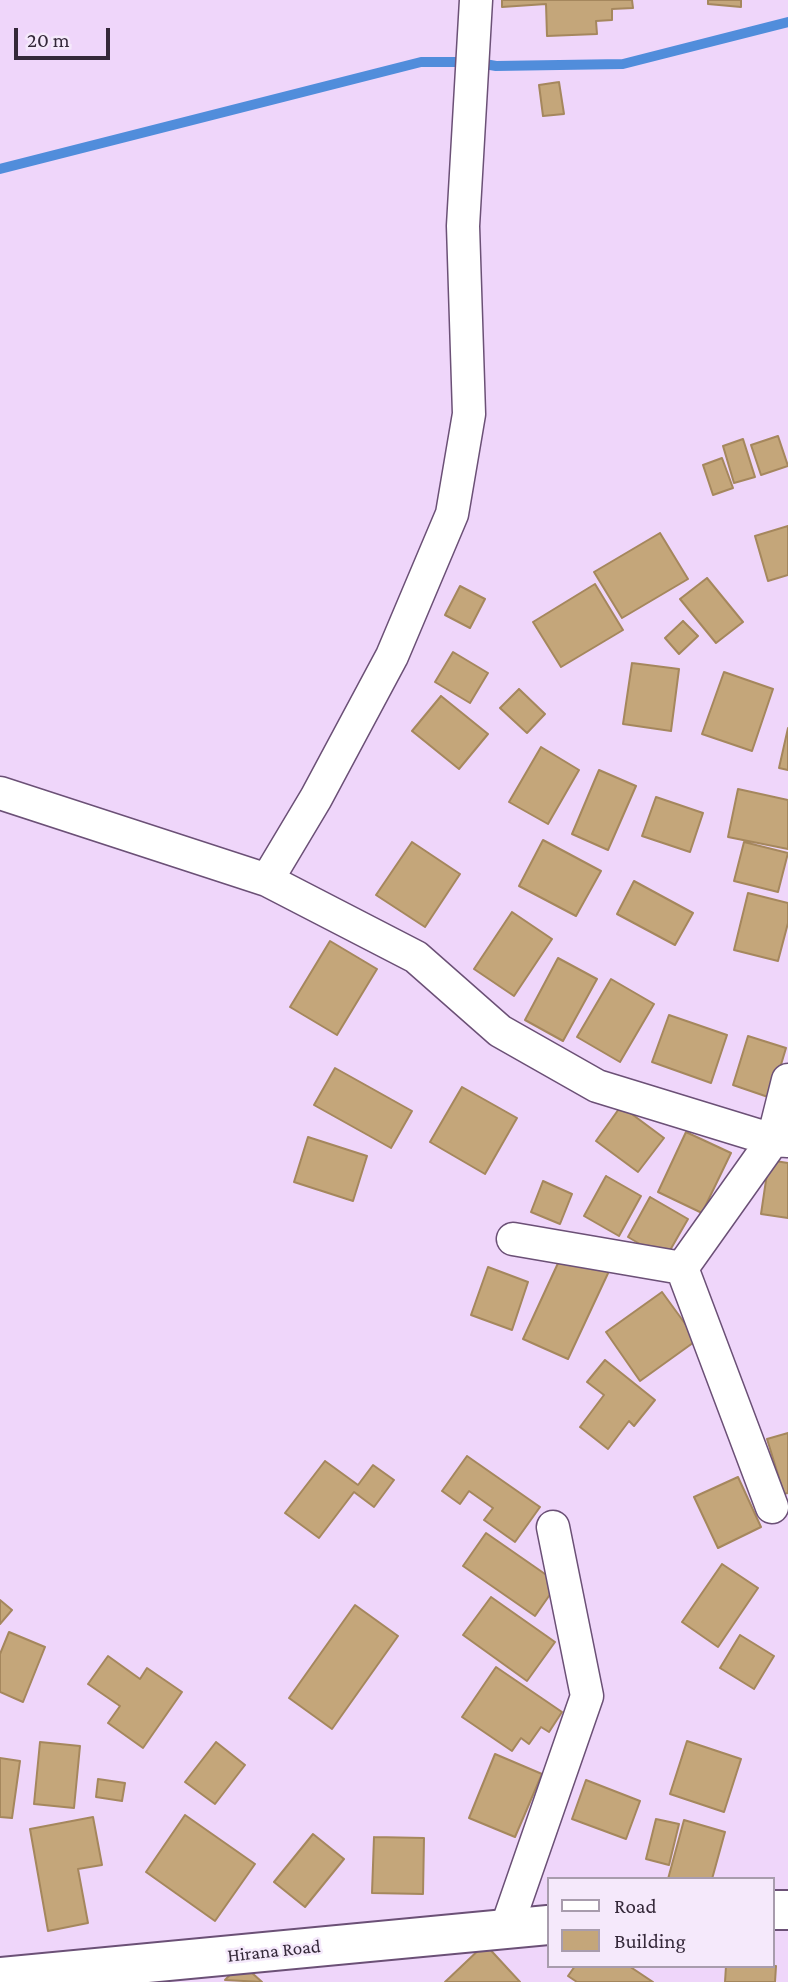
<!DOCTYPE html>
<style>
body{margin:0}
#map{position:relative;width:788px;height:1982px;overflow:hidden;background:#efd6fa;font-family:"Crimson Pro",serif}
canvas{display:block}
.legend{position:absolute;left:547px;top:1877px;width:228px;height:91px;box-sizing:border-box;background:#f5e9fb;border:2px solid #a89cad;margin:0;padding:9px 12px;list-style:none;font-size:21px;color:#342839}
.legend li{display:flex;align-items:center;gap:14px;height:35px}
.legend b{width:35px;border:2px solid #a89cad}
.scale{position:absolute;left:14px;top:28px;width:96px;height:32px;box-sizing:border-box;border:4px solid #342839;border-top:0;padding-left:9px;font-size:21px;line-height:24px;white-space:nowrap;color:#342839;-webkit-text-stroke:5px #f5e9fb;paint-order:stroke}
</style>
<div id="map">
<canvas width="788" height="1982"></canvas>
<ul class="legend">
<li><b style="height:9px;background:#fff"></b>Road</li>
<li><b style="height:19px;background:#c4a67a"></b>Building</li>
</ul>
<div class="scale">20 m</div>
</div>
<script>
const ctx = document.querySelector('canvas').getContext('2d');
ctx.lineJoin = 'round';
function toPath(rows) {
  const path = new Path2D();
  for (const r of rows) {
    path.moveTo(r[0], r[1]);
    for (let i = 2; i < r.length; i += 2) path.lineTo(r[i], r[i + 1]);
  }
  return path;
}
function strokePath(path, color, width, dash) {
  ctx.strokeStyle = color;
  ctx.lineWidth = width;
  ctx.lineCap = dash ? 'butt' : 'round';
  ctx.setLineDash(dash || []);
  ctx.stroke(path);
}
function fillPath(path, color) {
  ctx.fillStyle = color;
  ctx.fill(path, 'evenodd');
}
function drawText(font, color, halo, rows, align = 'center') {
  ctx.font = font + ' "Crimson Pro",serif';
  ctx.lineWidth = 5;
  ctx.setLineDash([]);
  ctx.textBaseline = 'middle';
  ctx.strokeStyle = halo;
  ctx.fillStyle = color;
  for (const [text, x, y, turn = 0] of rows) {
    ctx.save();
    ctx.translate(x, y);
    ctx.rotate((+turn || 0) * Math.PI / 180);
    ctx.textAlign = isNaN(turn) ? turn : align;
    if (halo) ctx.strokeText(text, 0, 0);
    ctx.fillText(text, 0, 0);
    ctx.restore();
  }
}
strokePath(toPath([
 [0,169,421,62,473,62,496,66,623,64,788,22]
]), '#518ddb', 10);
const building = toPath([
 [502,0,632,0,633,8,612,9,612,20,596,21,597,34,547,36,546,4,502,7,502,0],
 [708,0,741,0,741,7,708,4,708,0],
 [559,82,564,114,543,116,539,85,559,82],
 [778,436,788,466,761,475,751,445,778,436],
 [743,439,755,477,734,483,723,446,743,439],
 [722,458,733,488,713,495,703,465,722,458],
 [788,526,788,575,768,581,755,536,788,526],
 [660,533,688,579,622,618,594,572,660,533],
 [707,578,743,622,716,643,680,599,707,578],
 [595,584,623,630,561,667,533,622,595,584],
 [460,586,485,599,470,628,445,615,460,586],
 [683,621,698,636,679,654,665,638,683,621],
 [453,652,488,673,470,703,435,682,453,652],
 [632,663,679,669,671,731,623,724,632,663],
 [724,672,773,689,752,751,702,734,724,672],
 [519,689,545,714,527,733,500,708,519,689],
 [441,696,488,734,459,769,412,731,441,696],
 [788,728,788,770,779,768,788,728],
 [541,747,579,770,548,824,509,802,541,747],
 [599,770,636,786,608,850,572,834,599,770],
 [738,789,788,800,788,849,728,837,738,789],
 [656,797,703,813,690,852,642,836,656,797],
 [543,840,601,871,576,916,519,886,543,840],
 [412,842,460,874,425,927,376,895,412,842],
 [744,842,788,853,778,892,734,881,744,842],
 [634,881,693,913,675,945,617,914,634,881],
 [748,893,788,903,788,923,778,961,734,950,748,893],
 [512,912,552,939,514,996,474,969,512,912],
 [330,941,377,969,337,1035,290,1007,330,941],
 [558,958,597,979,563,1041,525,1020,558,958],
 [611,979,654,1004,620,1062,577,1037,611,979],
 [669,1015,727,1035,711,1083,652,1062,669,1015],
 [748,1036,786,1048,771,1098,733,1085,748,1036],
 [335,1068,412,1111,391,1148,314,1105,335,1068],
 [462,1087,517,1118,485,1174,430,1142,462,1087],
 [621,1106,664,1138,638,1172,596,1141,621,1106],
 [686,1132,731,1153,702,1213,658,1192,686,1132],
 [308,1137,367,1156,353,1201,294,1182,308,1137],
 [769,1160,788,1163,788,1218,761,1214,769,1160],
 [606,1176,641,1196,619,1236,584,1216,606,1176],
 [543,1181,572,1194,560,1224,531,1212,543,1181],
 [650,1197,688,1219,665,1259,628,1237,650,1197],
 [565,1248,610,1269,568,1359,523,1339,565,1248],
 [488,1267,528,1282,512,1330,471,1315,488,1267],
 [662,1292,697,1340,640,1381,606,1332,662,1292],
 [605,1360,655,1400,634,1426,629,1421,608,1449,580,1427,604,1395,587,1382,605,1360],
 [788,1433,788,1493,784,1494,767,1439,788,1433],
 [467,1456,540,1507,515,1542,484,1520,493,1508,469,1491,460,1504,442,1491,467,1456],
 [325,1461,358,1485,373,1465,394,1480,374,1507,354,1492,319,1538,285,1513,325,1461],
 [738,1477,761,1527,718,1548,694,1497,738,1477],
 [486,1533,558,1583,535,1616,463,1566,486,1533],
 [722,1564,758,1588,718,1647,682,1622,722,1564],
 [491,1597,555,1642,527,1681,463,1635,491,1597],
 [0,1600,12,1610,0,1624,0,1600],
 [355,1605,398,1636,332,1729,289,1698,355,1605],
 [9,1632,45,1647,23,1702,0,1692,0,1654,9,1632],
 [740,1635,774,1656,754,1689,720,1668,740,1635],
 [108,1656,140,1679,147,1668,182,1692,143,1748,108,1723,120,1706,88,1684,108,1656],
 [496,1667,562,1712,549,1732,541,1727,529,1744,521,1738,512,1751,462,1717,496,1667],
 [687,1741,741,1759,724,1812,670,1794,687,1741],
 [40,1742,80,1746,74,1808,34,1804,40,1742],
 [216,1742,245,1765,215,1804,185,1782,216,1742],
 [495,1754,542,1774,515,1837,469,1818,495,1754],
 [0,1758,20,1761,12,1818,0,1817,0,1758],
 [98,1779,125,1783,122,1801,96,1797,98,1779],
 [586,1780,640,1801,626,1839,572,1819,586,1780],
 [185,1815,255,1864,215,1921,146,1872,185,1815],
 [93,1817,102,1865,78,1869,88,1923,48,1931,30,1829,93,1817],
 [656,1819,679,1824,669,1865,646,1859,656,1819],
 [684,1820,725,1832,712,1879,668,1879,684,1820],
 [313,1834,344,1859,305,1907,274,1882,313,1834],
 [374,1837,424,1838,423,1894,372,1893,374,1837],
 [485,1944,520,1982,445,1982,485,1944],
 [241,1963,262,1982,225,1980,241,1963],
 [575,1966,629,1966,653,1982,577,1982,568,1976,575,1966],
 [726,1966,776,1966,775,1982,725,1982,726,1966]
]);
fillPath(building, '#c4a67a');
strokePath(building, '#a5875d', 2);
const street = toPath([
 [0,793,267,880,416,957,500,1031,597,1086,773,1140,788,1141],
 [267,880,316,798,392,656,452,514,469,414,463,226,476,0],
 [513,1239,682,1268,772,1507],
 [682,1268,773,1140,788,1080],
 [506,1929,587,1696,553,1527]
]);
const secondary = toPath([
 [772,1910,788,1910],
 [0,1977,548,1925]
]);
strokePath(street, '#6b5076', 35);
strokePath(secondary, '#6b5076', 42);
strokePath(street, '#fff', 32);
strokePath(secondary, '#fff', 38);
drawText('19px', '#342839', '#f5e9fb', [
 ["Hirana Road",274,1951,-6]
]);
</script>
